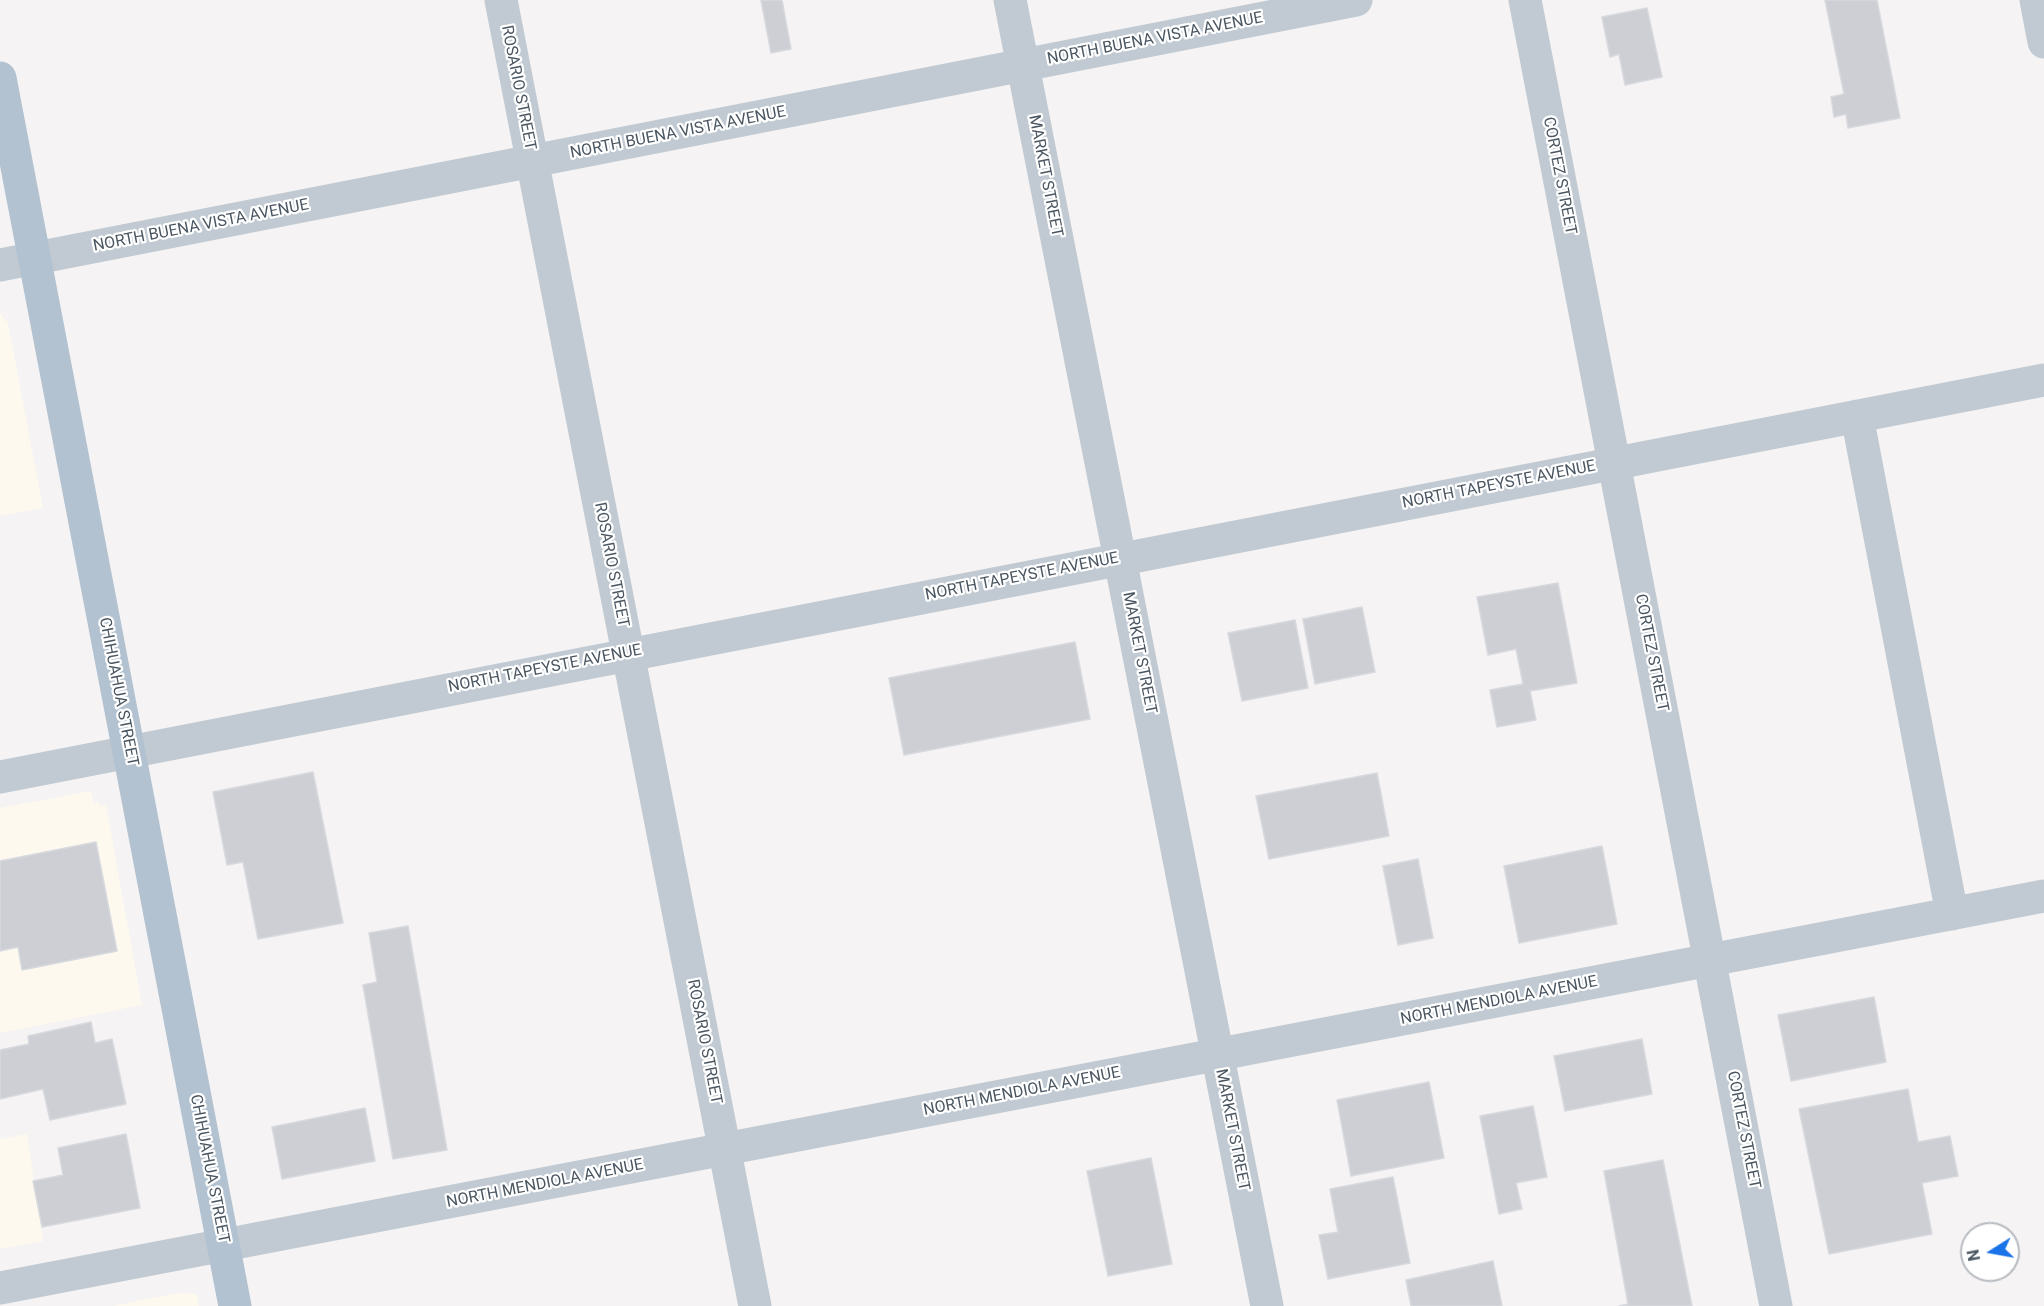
<!DOCTYPE html>
<style>
body{margin:0}
#map{position:relative;width:2044px;height:1306px;overflow:hidden;background:#f5f3f3;font-family:Roboto,sans-serif}
canvas{display:block}
.north{position:absolute;left:1960px;top:1222px;width:60px;height:60px;box-sizing:border-box;background:#fff;border:2px solid #b7bbc0;border-radius:50%;rotate:259deg;font-size:16px;font-weight:700;line-height:24px;text-align:center;color:#4a5661}
.north::after{content:'';display:block;margin:auto;width:21px;height:27px;background:#1a73e8;clip-path:polygon(50% 0,100% 100%,50% 72%,0 100%)}
</style>
<div id="map">
<canvas width="2044" height="1306"></canvas>
<div class="north">N</div>
</div>
<script>
const ctx = document.querySelector('canvas').getContext('2d');
ctx.lineJoin = 'round';
function fillPath(path, color) {
  ctx.fillStyle = color;
  ctx.fill(path, 'evenodd');
}
function toPath(rows) {
  const path = new Path2D();
  for (const r of rows) {
    path.moveTo(r[0], r[1]);
    for (let i = 2; i < r.length; i += 2) path.lineTo(r[i], r[i + 1]);
  }
  return path;
}
function strokePath(path, color, width, dash) {
  ctx.strokeStyle = color;
  ctx.lineWidth = width;
  ctx.lineCap = dash ? 'butt' : 'round';
  ctx.setLineDash(dash || []);
  ctx.stroke(path);
}
function drawText(font, color, halo, rows, align = 'center') {
  ctx.font = font + ' Roboto,sans-serif';
  ctx.lineWidth = 4.5;
  ctx.setLineDash([]);
  ctx.textBaseline = 'middle';
  ctx.strokeStyle = halo;
  ctx.fillStyle = color;
  for (const [text, x, y, turn = 0] of rows) {
    ctx.save();
    ctx.translate(x, y);
    ctx.rotate((+turn || 0) * Math.PI / 180);
    ctx.textAlign = isNaN(turn) ? turn : align;
    if (halo) ctx.strokeText(text, 0, 0);
    ctx.fillText(text, 0, 0);
    ctx.restore();
  }
}
fillPath(toPath([
 [0,313,8,323,43,508,0,516],
 [91,791,94,803,99,802,100,807,106,805,142,1005,0,1033,0,808],
 [27,1134,43,1241,0,1249,0,1139],
 [178,1293,197,1294,199,1306,112,1306]
]), '#fdf9ef');
const building = toPath([
 [761,0,782,0,791,49,771,53,761,0],
 [1825,0,1877,0,1900,118,1848,128,1846,114,1834,117,1831,97,1844,94,1825,0],
 [1647,8,1662,77,1625,85,1619,54,1610,57,1602,17,1647,8],
 [1558,583,1577,683,1530,691,1536,720,1497,727,1490,690,1523,684,1516,649,1488,655,1477,597,1558,583],
 [1362,607,1375,672,1315,684,1303,619,1362,607],
 [1295,620,1308,688,1242,701,1228,633,1295,620],
 [1075,642,1090,719,904,755,889,678,1075,642],
 [313,772,343,923,258,939,243,862,227,865,213,792,313,772],
 [1377,773,1389,836,1269,859,1256,796,1377,773],
 [96,842,117,951,22,970,18,947,0,951,0,861,96,842],
 [1602,846,1617,924,1519,943,1504,866,1602,846],
 [1418,859,1433,938,1398,945,1383,866,1418,859],
 [408,926,447,1150,393,1159,363,985,377,982,369,933,408,926],
 [1874,997,1886,1062,1791,1081,1778,1015,1874,997],
 [91,1022,95,1043,112,1039,126,1104,50,1120,43,1089,0,1099,0,1050,29,1044,28,1036,91,1022],
 [1642,1039,1652,1094,1565,1111,1554,1056,1642,1039],
 [1429,1082,1444,1158,1351,1176,1337,1100,1429,1082],
 [1908,1089,1918,1142,1950,1136,1958,1176,1922,1183,1932,1234,1829,1254,1799,1109,1908,1089],
 [1533,1106,1547,1177,1516,1183,1522,1209,1499,1214,1480,1116,1533,1106],
 [365,1108,375,1161,282,1179,272,1127,365,1108],
 [126,1134,140,1208,42,1227,33,1181,63,1175,58,1148,126,1134],
 [1151,1158,1172,1264,1108,1276,1087,1171,1151,1158],
 [1663,1160,1692,1306,1619,1306,1628,1304,1604,1171,1663,1160],
 [1393,1177,1410,1263,1328,1279,1319,1235,1338,1232,1330,1189,1393,1177],
 [1493,1261,1502,1306,1411,1306,1406,1280,1493,1261]
]);
fillPath(building, '#cdcfd5');
strokePath(building, '#d7d9de', 1.5);
strokePath(toPath([
 [501,0,755,1306],
 [1010,0,1267,1306],
 [1525,0,1776,1306],
 [2036,0,2044,42],
 [0,265,1356,0],
 [1857,416,1952,914],
 [0,777,2044,380],
 [0,1288,2044,896]
]), '#c1cad2', 33);
strokePath(toPath([
 [0,78,235,1306]
]), '#b3c2d1', 33);
drawText('16px', '#4a5661', '#fff', [
 ["NORTH BUENA VISTA AVENUE",1155,39,-11],
 ["ROSARIO STREET",518,88,79],
 ["NORTH BUENA VISTA AVENUE",678,133,-11],
 ["MARKET STREET",1045,176,79],
 ["CORTEZ STREET",1559,176,79],
 ["NORTH BUENA VISTA AVENUE",201,226,-11],
 ["NORTH TAPEYSTE AVENUE",1499,485,-11],
 ["ROSARIO STREET",611,565,79],
 ["NORTH TAPEYSTE AVENUE",1022,577,-11],
 ["MARKET STREET",1139,653,79],
 ["CORTEZ STREET",1651,653,79],
 ["NORTH TAPEYSTE AVENUE",545,669,-11],
 ["CHIHUAHUA STREET",118,692,79],
 ["NORTH MENDIOLA AVENUE",1499,1001,-11],
 ["ROSARIO STREET",704,1042,79],
 ["NORTH MENDIOLA AVENUE",1022,1092,-11],
 ["MARKET STREET",1232,1130,79],
 ["CORTEZ STREET",1743,1130,79],
 ["CHIHUAHUA STREET",209,1169,79],
 ["NORTH MENDIOLA AVENUE",545,1184,-11]
]);
</script>
